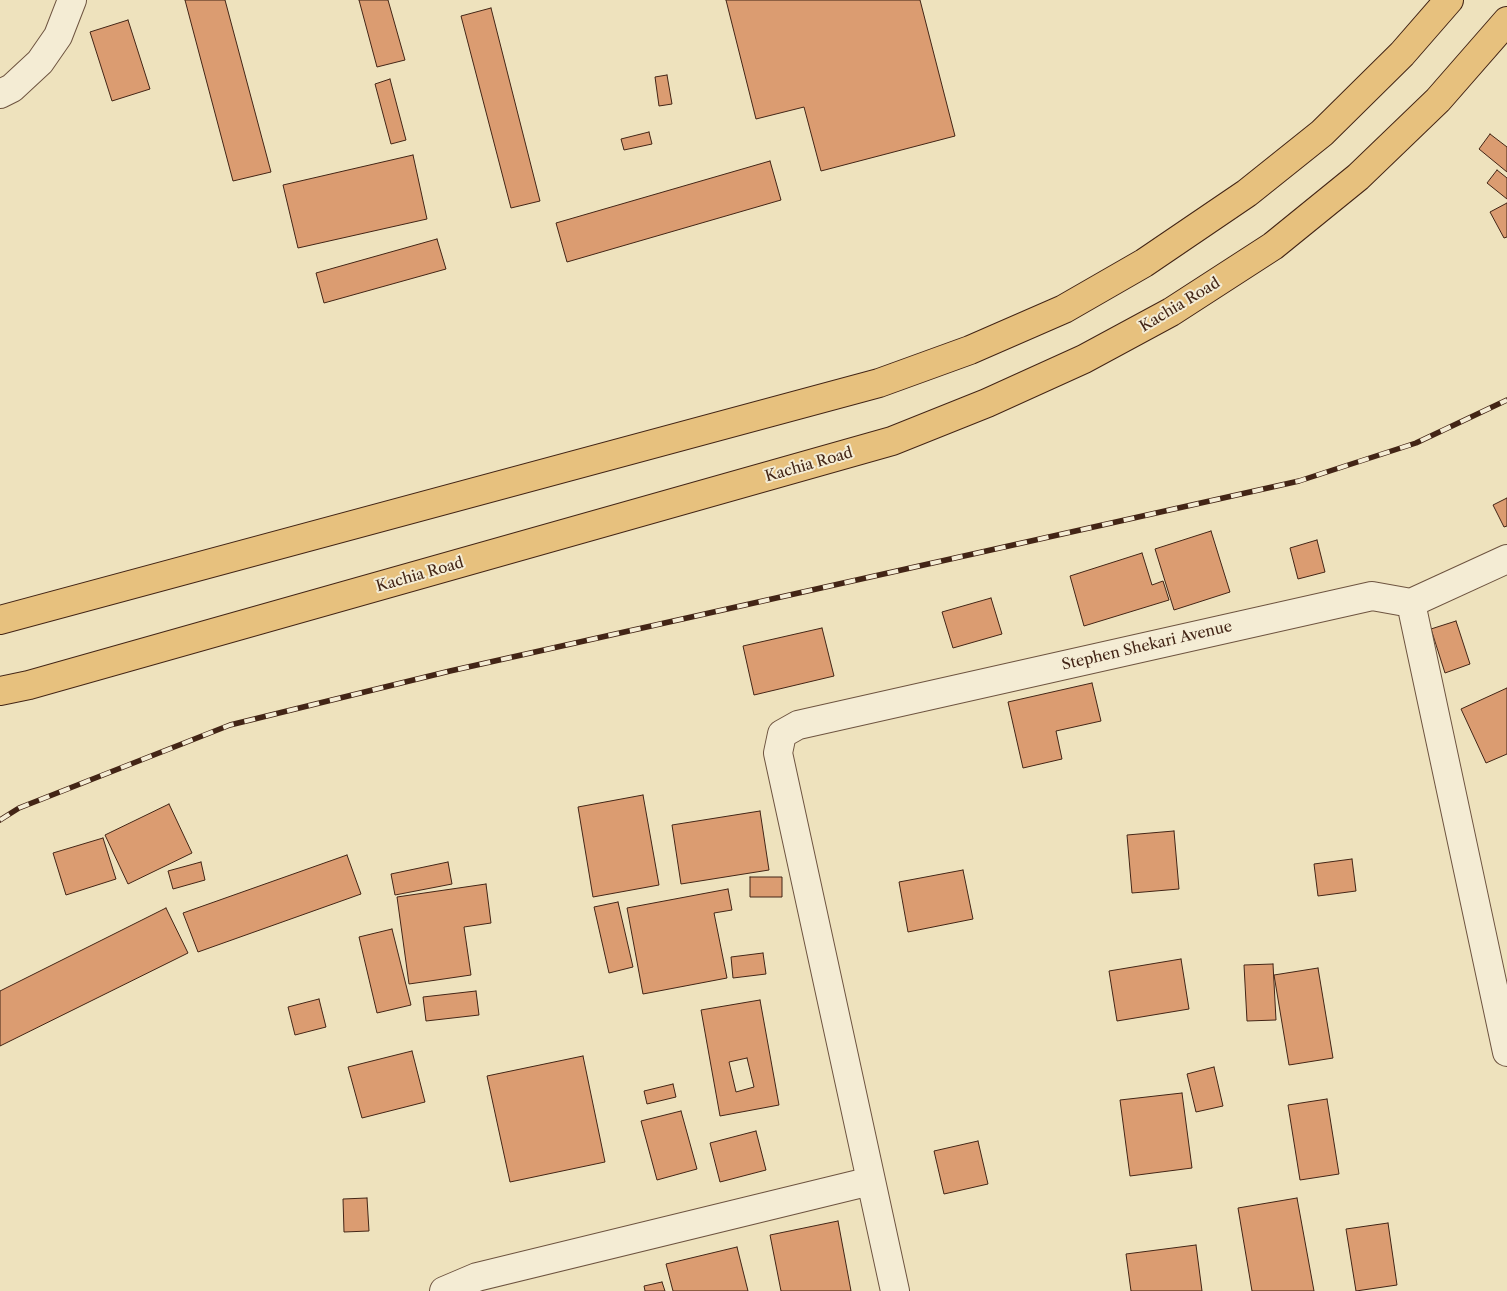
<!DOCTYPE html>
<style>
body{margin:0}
canvas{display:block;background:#eee2bd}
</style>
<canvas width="1507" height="1291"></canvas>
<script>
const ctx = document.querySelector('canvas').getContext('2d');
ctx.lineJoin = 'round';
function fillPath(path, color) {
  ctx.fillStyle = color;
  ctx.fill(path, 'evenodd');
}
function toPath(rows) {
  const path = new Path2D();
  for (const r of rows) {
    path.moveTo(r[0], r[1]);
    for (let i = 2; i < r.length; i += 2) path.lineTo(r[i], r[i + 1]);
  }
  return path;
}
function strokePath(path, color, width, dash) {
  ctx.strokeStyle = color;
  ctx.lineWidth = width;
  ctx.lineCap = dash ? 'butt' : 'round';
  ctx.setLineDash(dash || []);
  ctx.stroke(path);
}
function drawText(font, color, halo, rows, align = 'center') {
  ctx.font = font + ' "Libre Caslon Text",serif';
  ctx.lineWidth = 4;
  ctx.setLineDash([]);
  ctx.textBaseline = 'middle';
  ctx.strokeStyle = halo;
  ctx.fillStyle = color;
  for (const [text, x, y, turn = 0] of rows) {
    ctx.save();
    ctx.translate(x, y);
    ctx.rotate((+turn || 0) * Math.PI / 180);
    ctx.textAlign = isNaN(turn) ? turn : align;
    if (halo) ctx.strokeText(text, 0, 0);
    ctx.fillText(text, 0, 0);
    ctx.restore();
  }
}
const building = toPath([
 [185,0,225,0,271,172,233,181,185,0],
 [359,0,388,0,405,60,377,67,359,0],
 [726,0,920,0,955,136,821,171,804,107,756,119,726,0],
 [491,8,540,201,511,208,461,16,491,8],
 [128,20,150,89,112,101,90,32,128,20],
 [667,75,672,104,659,106,655,77,667,75],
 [390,79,406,140,391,144,375,84,390,79],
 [649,132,652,144,624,150,621,139,649,132],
 [1490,134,1507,147,1507,172,1479,149,1490,134],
 [413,155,427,219,298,248,283,185,413,155],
 [770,161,781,200,567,262,556,223,770,161],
 [1497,170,1507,178,1507,199,1487,183,1497,170],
 [1507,203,1507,237,1504,238,1490,212,1507,203],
 [437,239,446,269,324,303,316,273,437,239],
 [1507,498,1507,526,1504,527,1493,505,1507,498],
 [1211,531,1230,592,1174,610,1155,549,1211,531],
 [1317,540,1325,572,1298,579,1290,548,1317,540],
 [1142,553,1152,585,1163,581,1169,600,1084,626,1070,576,1142,553],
 [991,598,1002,634,953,648,942,612,991,598],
 [1456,621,1470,664,1445,673,1431,629,1456,621],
 [822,628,834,676,754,695,743,646,822,628],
 [1092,683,1101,721,1056,731,1062,759,1023,768,1008,702,1092,683],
 [1507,688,1507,754,1486,763,1461,709,1507,688],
 [643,795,659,885,593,897,578,807,643,795],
 [169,804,192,853,128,884,105,835,169,804],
 [760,811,769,870,681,884,672,825,760,811],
 [1174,831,1179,889,1132,893,1127,835,1174,831],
 [103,838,116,879,66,895,53,853,103,838],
 [347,855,361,894,198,952,183,913,347,855],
 [1352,859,1356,891,1318,896,1314,864,1352,859],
 [201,862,205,880,173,889,168,871,201,862],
 [448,862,452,884,395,895,391,874,448,862],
 [963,870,973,919,908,932,899,882,963,870],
 [750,877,782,877,782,897,750,897,750,877],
 [486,884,491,923,464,927,471,975,409,984,397,897,486,884],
 [728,889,732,910,714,913,727,978,643,994,627,908,728,889],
 [618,902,633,967,609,973,594,907,618,902],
 [166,908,188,953,0,1046,0,991,166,908],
 [392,929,411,1005,377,1013,359,937,392,929],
 [763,953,766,974,733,978,731,957,763,953],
 [1181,959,1189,1009,1117,1021,1109,971,1181,959],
 [1273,964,1276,1020,1247,1021,1244,965,1273,964],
 [1318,968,1333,1058,1289,1065,1274,975,1318,968],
 [476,991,479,1015,426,1021,423,997,476,991],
 [319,999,326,1027,295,1035,288,1007,319,999],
 [760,1000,779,1105,720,1116,701,1010,760,1000],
 [747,1058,754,1087,736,1092,729,1062,747,1058],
 [412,1051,425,1102,362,1118,348,1067,412,1051],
 [583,1056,605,1162,510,1182,487,1076,583,1056],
 [1214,1067,1223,1106,1196,1112,1187,1074,1214,1067],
 [673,1084,676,1097,647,1104,644,1091,673,1084],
 [1182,1093,1192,1168,1130,1176,1120,1100,1182,1093],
 [1327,1099,1339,1174,1300,1180,1288,1105,1327,1099],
 [681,1111,697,1169,657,1180,641,1121,681,1111],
 [756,1131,766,1170,720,1182,710,1143,756,1131],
 [978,1141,988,1184,944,1194,934,1151,978,1141],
 [367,1198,369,1231,344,1232,343,1199,367,1198],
 [1297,1198,1314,1291,1252,1291,1238,1208,1297,1198],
 [838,1221,851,1291,781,1291,770,1235,838,1221],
 [1388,1223,1397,1285,1356,1291,1346,1229,1388,1223],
 [1196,1245,1202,1291,1131,1291,1126,1254,1196,1245],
 [737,1247,748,1291,673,1291,666,1264,737,1247],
 [662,1282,665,1291,645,1291,644,1286,662,1282]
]);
fillPath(building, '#db9c71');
strokePath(building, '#432516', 1);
const minor = toPath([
 [0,94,12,88,40,62,58,36,72,0],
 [1411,603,1507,1052],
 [444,1291,477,1277,871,1181],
 [895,1291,778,753,782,734,798,725,1372,596,1411,603,1507,559]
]);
const major = toPath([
 [0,620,879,383,970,350,1064,309,1144,263,1247,193,1322,133,1402,54,1449,0],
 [0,691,29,685,892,441,987,403,1084,359,1171,312,1273,246,1358,177,1438,100,1507,21]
]);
strokePath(minor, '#6e5440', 30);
strokePath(major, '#432516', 30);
strokePath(minor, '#f4ecd4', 28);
strokePath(major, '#e7c17e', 28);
const rail = toPath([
 [0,820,19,808,230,725,450,671,1299,481,1416,443,1507,400]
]);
strokePath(rail, '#432516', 5.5);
strokePath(rail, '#f4ecd4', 4, [11]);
drawText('15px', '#432516', '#f4ecd4', [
 ["Kachia Road",1180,305,-31],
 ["Kachia Road",809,465,-16],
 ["Kachia Road",420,575,-16],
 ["Stephen Shekari Avenue",1147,646,-13]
]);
</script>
